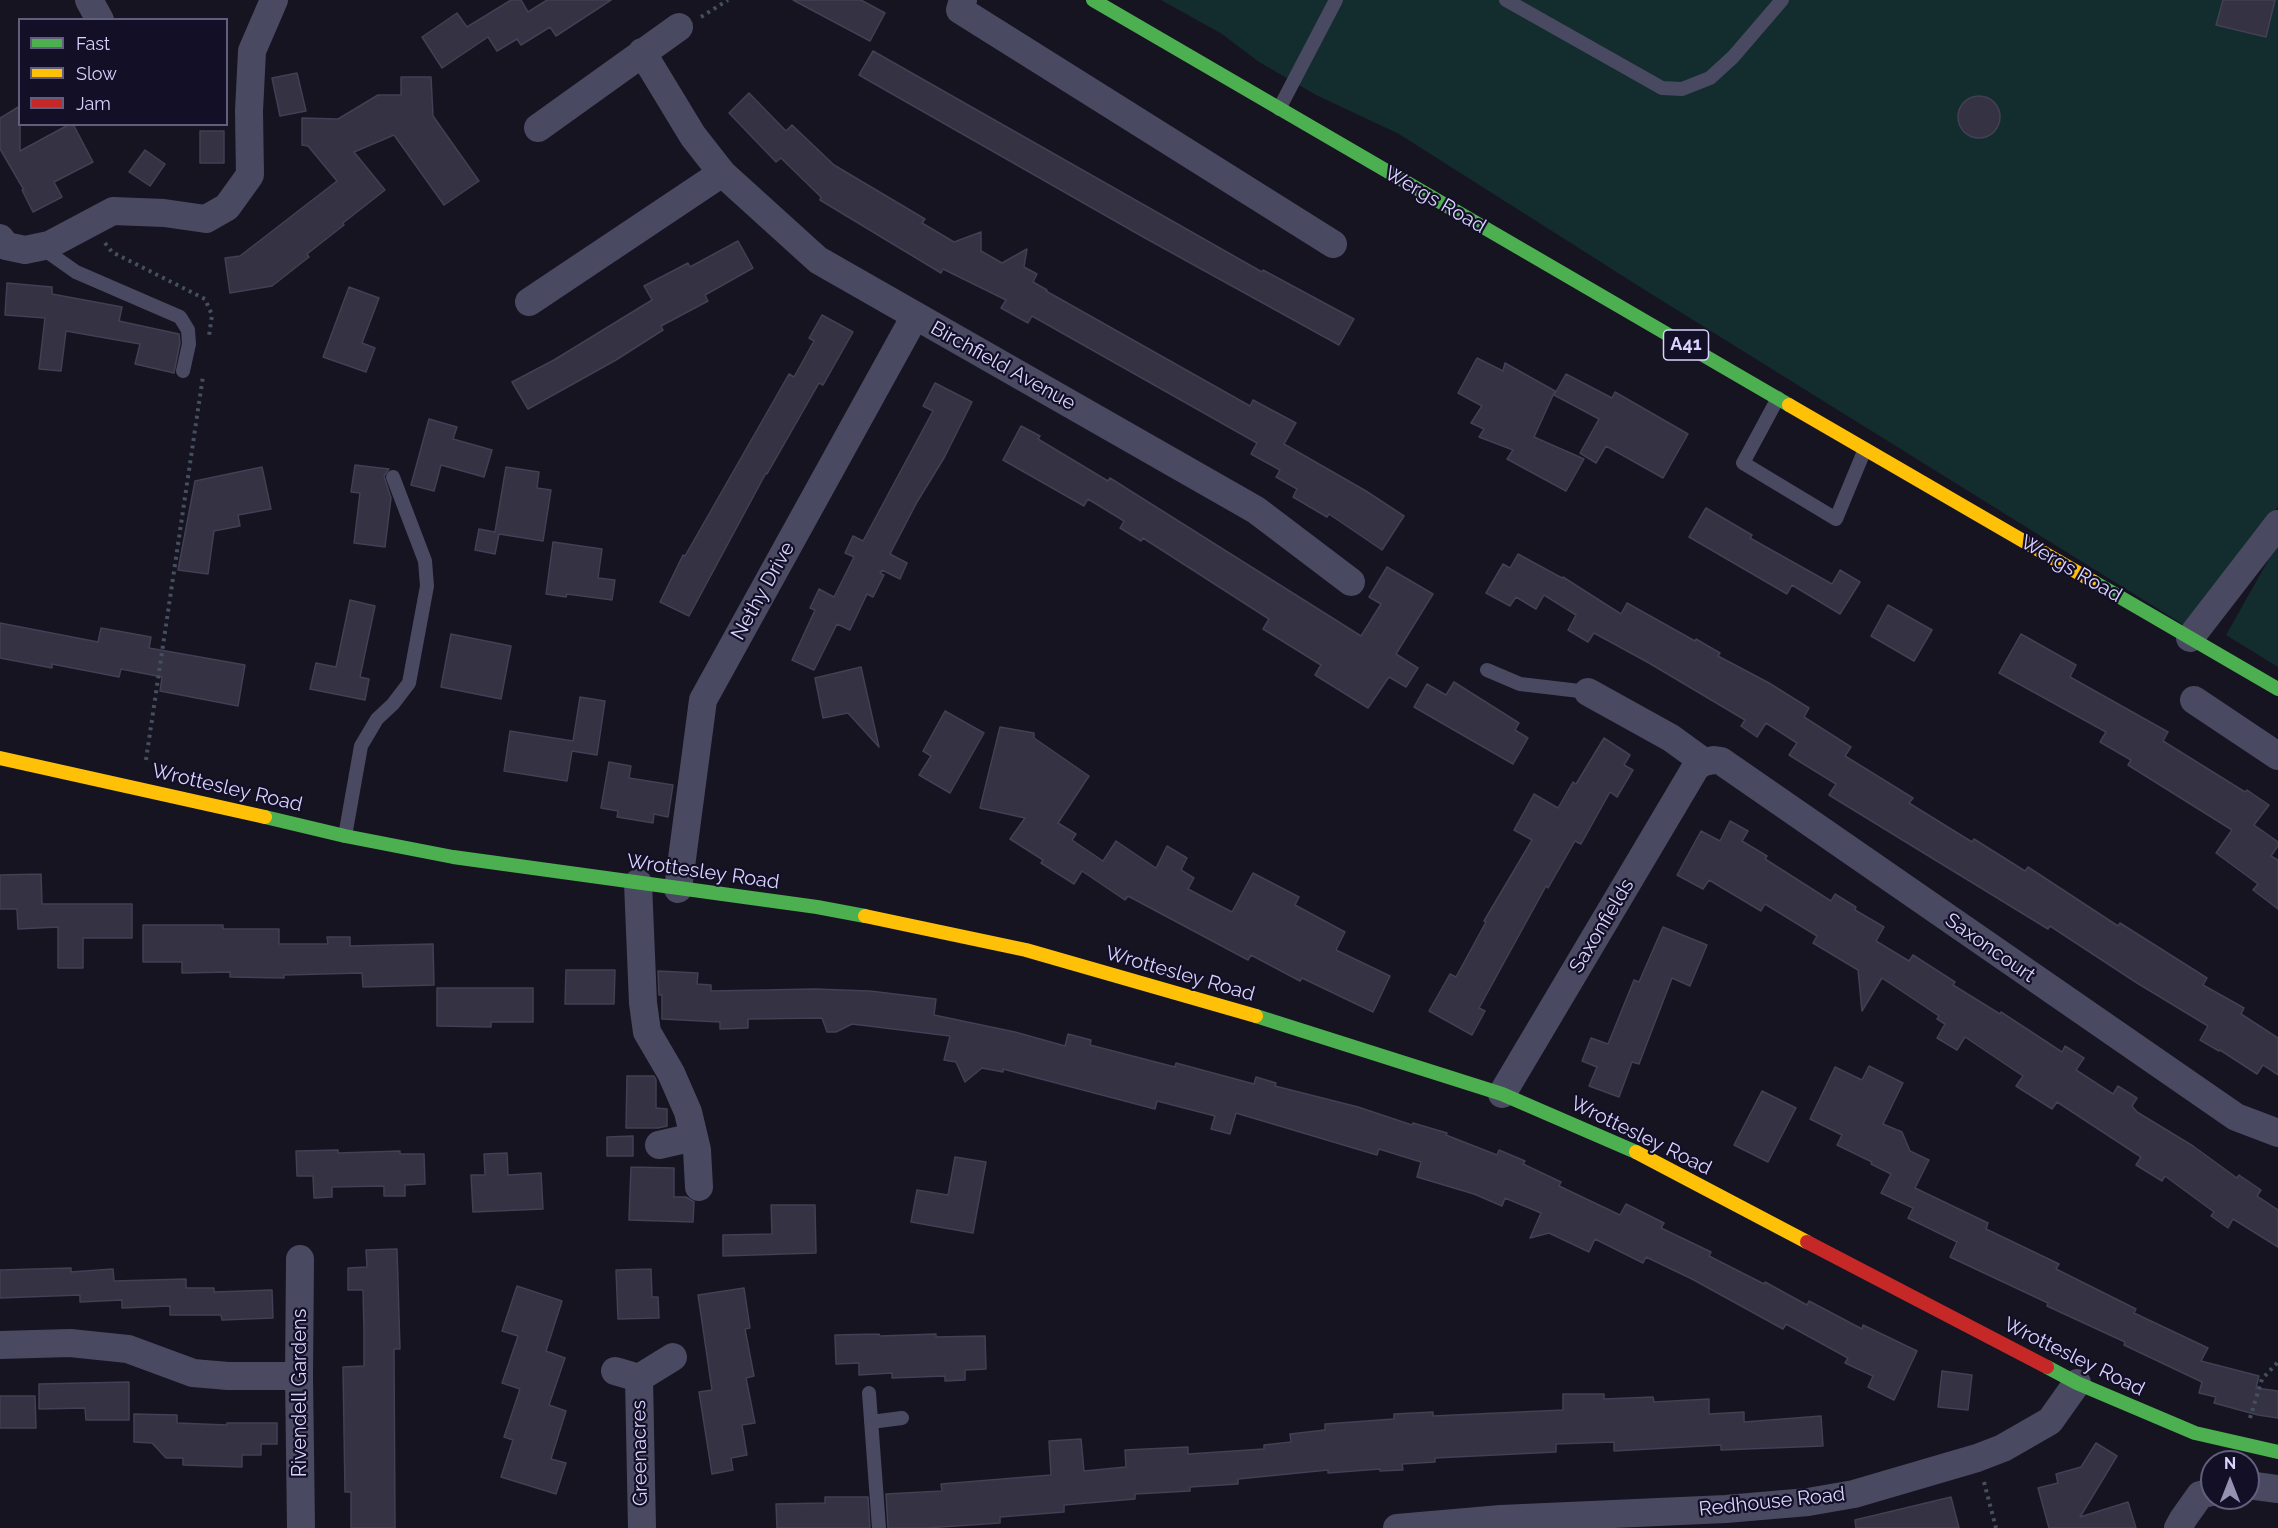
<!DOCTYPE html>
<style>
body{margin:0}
#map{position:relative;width:2278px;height:1528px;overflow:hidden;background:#161421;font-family:Raleway,sans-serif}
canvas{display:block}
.legend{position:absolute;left:18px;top:18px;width:210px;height:108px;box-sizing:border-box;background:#130f26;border:2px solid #625e7d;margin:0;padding:8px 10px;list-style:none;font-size:18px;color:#d9d4ff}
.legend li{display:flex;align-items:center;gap:12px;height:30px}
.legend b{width:30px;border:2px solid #625e7d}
.north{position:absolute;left:2200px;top:1450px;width:60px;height:60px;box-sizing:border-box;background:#130f26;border:2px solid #625e7d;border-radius:50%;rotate:0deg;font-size:16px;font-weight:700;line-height:24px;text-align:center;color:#d9d4ff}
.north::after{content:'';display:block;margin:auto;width:21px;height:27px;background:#9591b1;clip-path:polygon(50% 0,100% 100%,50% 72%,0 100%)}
</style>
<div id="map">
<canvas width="2278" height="1528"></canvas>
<ul class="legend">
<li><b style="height:8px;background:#4caf50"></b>Fast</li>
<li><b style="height:8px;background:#ffc107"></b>Slow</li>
<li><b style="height:8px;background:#c62828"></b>Jam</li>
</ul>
<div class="north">N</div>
</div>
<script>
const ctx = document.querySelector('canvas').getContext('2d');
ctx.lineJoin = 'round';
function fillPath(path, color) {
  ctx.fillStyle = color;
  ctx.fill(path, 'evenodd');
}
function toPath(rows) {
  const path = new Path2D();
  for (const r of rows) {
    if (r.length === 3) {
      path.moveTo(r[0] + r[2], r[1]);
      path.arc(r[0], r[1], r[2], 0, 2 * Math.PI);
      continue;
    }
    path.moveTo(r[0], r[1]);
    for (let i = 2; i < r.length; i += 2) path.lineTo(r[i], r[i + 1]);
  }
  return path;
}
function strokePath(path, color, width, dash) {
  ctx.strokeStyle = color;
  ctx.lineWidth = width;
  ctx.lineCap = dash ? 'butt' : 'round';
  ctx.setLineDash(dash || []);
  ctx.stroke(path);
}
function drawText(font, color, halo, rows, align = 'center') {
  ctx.font = font + ' Raleway,sans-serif';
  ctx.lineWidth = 4.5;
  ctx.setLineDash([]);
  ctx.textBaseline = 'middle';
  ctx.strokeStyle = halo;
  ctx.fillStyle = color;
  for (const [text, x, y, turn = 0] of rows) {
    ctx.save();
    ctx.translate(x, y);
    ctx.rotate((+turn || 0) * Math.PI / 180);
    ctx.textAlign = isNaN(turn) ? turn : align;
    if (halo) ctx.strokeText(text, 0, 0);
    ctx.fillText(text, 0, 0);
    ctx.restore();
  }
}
fillPath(toPath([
 [1161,0,2278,0,2278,506,2269,523,2187,627,1648,292,1399,134,1316,95,1259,62,1222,34],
 [2278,543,2278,667,2226,635]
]), '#132c2d');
const building = toPath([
 [511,0,521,0,528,12,547,0,611,0,556,36,550,27,521,45,517,39,497,51,488,37,442,68,422,37,457,13,467,27,511,0],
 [793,0,861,0,885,13,870,41,793,0],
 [2223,0,2275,0,2266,37,2216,25,2223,0],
 [873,51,1262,272,1263,270,1354,319,1339,345,1145,238,859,75,873,51],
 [297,73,306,111,280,116,272,78,297,73],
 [401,77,431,77,433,116,479,181,444,205,394,135,354,152,385,190,343,223,344,225,307,254,309,257,272,286,230,293,225,258,240,256,337,181,308,146,302,145,302,118,338,119,378,95,401,95,401,77],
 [749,93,786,131,792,125,834,165,925,219,922,223,954,242,981,232,981,251,1002,263,1027,249,1024,267,1037,274,1033,282,1047,290,1046,291,1250,406,1253,400,1296,423,1284,444,1366,491,1404,516,1382,550,1329,514,1327,517,1293,497,1297,489,1276,477,1280,470,1251,454,1257,443,1032,316,1028,323,1001,308,1006,300,943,269,941,273,820,200,821,197,781,158,776,162,729,113,749,93],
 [1979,117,21],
 [20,106,20,151,70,124,73,124,93,162,54,182,62,197,33,212,22,190,24,190,0,149,0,118,20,106],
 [200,131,224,131,224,163,200,163,200,131],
 [145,150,165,164,150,186,129,172,145,150],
 [738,241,753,268,705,295,708,301,661,326,663,330,616,360,528,409,512,382,554,360,652,300,644,286,688,263,690,267,738,241],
 [7,283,52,287,52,294,122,307,119,321,179,334,180,343,174,373,135,364,140,344,66,331,61,371,39,369,45,318,5,315,7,283],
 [349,287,379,298,362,343,375,348,366,372,323,357,349,287],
 [822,315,853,332,823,385,819,383,767,474,766,473,689,616,660,602,683,555,685,556,789,374,794,377,814,341,809,338,822,315],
 [1477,358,1503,371,1505,363,1555,391,1534,437,1584,459,1566,491,1507,459,1513,450,1479,437,1484,429,1471,423,1482,406,1458,393,1477,358],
 [1566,374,1612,398,1615,392,1688,434,1663,478,1606,446,1596,463,1580,453,1599,419,1554,395,1566,374],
 [935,383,972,402,944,458,917,502,890,554,907,563,900,579,882,570,880,573,884,575,873,597,867,594,850,630,837,624,814,670,792,660,815,610,810,608,819,589,834,597,854,557,845,553,853,536,863,541,933,411,923,406,935,383],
 [429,419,457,427,453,439,492,450,484,477,441,465,434,491,411,485,429,419],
 [1021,426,1040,436,1038,439,1108,481,1110,478,1361,636,1381,604,1369,597,1387,567,1433,594,1396,654,1418,668,1406,687,1389,677,1368,708,1315,675,1321,665,1263,629,1269,619,1143,538,1141,541,1120,528,1124,521,1088,499,1084,506,1003,460,1021,426],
 [355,465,389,469,384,476,391,498,385,547,354,543,360,493,351,492,355,465],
 [262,467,271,509,238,515,240,526,214,531,208,574,178,570,195,481,262,467],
 [506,467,539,472,537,488,551,490,543,541,499,534,495,554,475,550,479,529,495,532,506,467],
 [1706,508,1752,535,1750,538,1832,584,1840,570,1860,582,1840,614,1792,585,1787,594,1689,537,1706,508],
 [553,542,602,549,598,578,615,580,612,600,567,594,566,597,546,594,553,542],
 [1518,554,1562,578,1563,577,1621,614,1627,603,1695,641,1696,639,1720,653,1718,656,1769,683,1809,708,1804,717,1851,747,1845,756,1913,798,1909,803,1972,842,1974,839,2025,871,2028,867,2118,926,2120,923,2207,978,2203,985,2244,1008,2241,1014,2278,1038,2278,1075,2263,1065,2257,1074,2220,1050,2219,1051,2200,1040,2208,1026,2137,983,2050,926,2048,929,1829,795,1836,784,1789,755,1797,743,1766,723,1757,737,1741,726,1745,720,1649,663,1594,633,1588,642,1568,630,1576,615,1544,595,1536,609,1516,597,1510,606,1486,593,1503,564,1510,568,1518,554],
 [350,600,375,606,360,677,369,679,365,700,310,689,316,663,336,667,350,600],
 [1888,605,1932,630,1914,661,1871,636,1888,605],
 [0,623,98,642,101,628,151,637,149,648,245,665,238,706,160,691,162,677,121,669,119,677,52,664,52,668,0,658,0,623],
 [451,634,511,646,501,699,441,687,451,634],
 [2021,634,2076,665,2070,677,2168,732,2163,741,2245,792,2247,790,2269,805,2254,825,2278,842,2278,846,2271,856,2278,860,2278,909,2253,890,2258,884,2216,853,2232,830,2128,765,2131,760,2100,742,2106,732,1999,673,2021,634],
 [861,667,879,747,848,713,823,718,815,678,861,667],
 [1454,682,1519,723,1515,730,1528,738,1513,764,1414,707,1427,684,1446,695,1454,682],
 [580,697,605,701,597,755,572,751,567,781,504,771,510,731,573,741,580,697],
 [945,711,984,733,950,793,919,775,931,756,923,751,945,711],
 [1000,727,1034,733,1034,738,1089,776,1058,823,1076,834,1072,840,1103,861,1116,841,1156,868,1167,846,1187,858,1181,870,1194,878,1188,889,1232,912,1253,873,1299,897,1295,905,1345,932,1336,950,1390,976,1373,1012,1302,978,1300,981,1251,955,1248,960,1128,896,1125,900,1082,871,1074,884,1041,863,1043,860,1010,839,1025,818,980,808,1000,727],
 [1604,738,1630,755,1624,765,1633,770,1617,797,1610,792,1581,844,1575,841,1548,888,1546,886,1479,1008,1485,1011,1472,1035,1429,1011,1450,974,1456,977,1486,922,1484,921,1532,840,1514,830,1534,794,1558,808,1573,782,1576,784,1604,738],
 [609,762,631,766,629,778,673,785,668,817,654,814,653,823,617,817,618,811,601,808,609,762],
 [1730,821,1748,831,1742,841,1767,856,1765,859,1831,901,1835,894,1856,907,1855,910,1884,927,1876,941,1909,961,1913,955,1955,982,1953,985,2000,1014,2001,1012,2062,1052,2065,1046,2084,1058,2076,1070,2113,1094,2118,1086,2137,1098,2132,1106,2137,1112,2193,1146,2237,1178,2239,1175,2261,1190,2257,1196,2278,1210,2278,1247,2233,1219,2228,1228,2211,1216,2214,1212,2165,1176,2162,1181,2136,1165,2141,1157,2057,1102,2052,1109,2016,1086,2023,1076,1965,1037,1957,1050,1937,1038,1945,1024,1937,1019,1939,1016,1882,978,1862,1011,1858,970,1813,943,1817,936,1765,904,1761,911,1709,880,1703,889,1677,875,1701,831,1720,841,1730,821],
 [41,874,42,904,132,904,132,938,83,938,83,968,58,968,58,927,18,929,17,909,0,909,0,875,41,874],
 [143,925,223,925,223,929,279,929,279,944,328,944,327,937,350,937,350,946,433,944,434,985,363,987,362,973,284,975,284,978,230,977,230,972,182,973,182,962,143,962,143,925],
 [1663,927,1707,945,1690,986,1672,978,1639,1064,1632,1062,1619,1097,1589,1086,1597,1067,1582,1061,1591,1038,1608,1044,1634,980,1639,982,1663,927],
 [566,970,615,970,614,1004,565,1004,566,970],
 [658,971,698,973,697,984,711,985,711,991,815,989,870,991,936,999,934,1015,1015,1032,1065,1046,1068,1034,1091,1040,1090,1045,1175,1067,1176,1063,1254,1084,1256,1077,1276,1083,1275,1086,1358,1107,1412,1125,1413,1123,1447,1133,1446,1135,1497,1155,1499,1150,1525,1161,1523,1164,1561,1182,1559,1186,1620,1215,1626,1204,1664,1223,1661,1228,1711,1252,1709,1256,1764,1284,1765,1282,1807,1305,1809,1301,1862,1329,1863,1325,1917,1351,1894,1400,1868,1387,1873,1376,1845,1363,1848,1358,1786,1324,1783,1329,1692,1279,1646,1257,1643,1263,1595,1239,1589,1252,1549,1233,1530,1238,1541,1213,1505,1198,1502,1206,1474,1194,1417,1177,1421,1162,1379,1149,1377,1155,1236,1113,1230,1134,1211,1129,1215,1116,1157,1101,1155,1109,1003,1069,1003,1072,982,1068,965,1082,956,1062,944,1060,950,1036,852,1024,836,1032,827,1032,822,1018,748,1019,748,1028,720,1029,720,1022,662,1019,662,995,659,995,658,971],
 [437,988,533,988,533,1022,491,1022,491,1027,437,1026,437,988],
 [1869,1066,1903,1083,1883,1124,1902,1132,1910,1151,1929,1160,1915,1188,1988,1223,1986,1229,2059,1264,2056,1269,2136,1309,2134,1313,2208,1348,2201,1361,2259,1376,2256,1388,2278,1391,2278,1418,2258,1415,2214,1403,2216,1397,2199,1393,2202,1382,2124,1345,2125,1342,2047,1306,2048,1303,1950,1257,1957,1242,1908,1218,1913,1208,1881,1193,1891,1174,1871,1164,1872,1162,1837,1145,1842,1135,1810,1119,1835,1067,1862,1080,1869,1066],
 [627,1076,654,1076,656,1080,656,1108,667,1109,667,1126,658,1128,626,1128,627,1076],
 [1762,1091,1796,1108,1768,1162,1734,1145,1762,1091],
 [633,1136,633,1156,607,1156,607,1137,633,1136],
 [338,1150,338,1153,400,1151,400,1154,424,1154,425,1184,405,1185,405,1196,384,1196,384,1186,332,1187,332,1197,314,1198,313,1176,297,1176,296,1151,338,1150],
 [507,1153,508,1175,541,1173,543,1209,473,1212,471,1175,485,1175,484,1154,507,1153],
 [955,1157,986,1162,973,1233,911,1222,917,1190,948,1195,955,1157],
 [631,1167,674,1168,674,1197,686,1197,694,1202,693,1222,629,1220,631,1167],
 [771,1205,815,1205,816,1253,723,1256,723,1235,772,1234,771,1205],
 [397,1249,400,1349,394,1349,395,1528,351,1528,351,1492,345,1492,343,1367,364,1366,364,1331,363,1290,348,1290,348,1268,367,1267,366,1250,397,1249],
 [71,1268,71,1272,113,1269,114,1281,186,1279,186,1288,214,1288,214,1292,272,1290,273,1318,222,1320,221,1315,170,1315,170,1306,122,1308,122,1300,80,1302,80,1295,0,1298,0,1270,71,1268],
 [651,1269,652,1297,658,1297,659,1318,618,1319,616,1270,651,1269],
 [517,1286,562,1301,546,1351,565,1358,549,1405,566,1411,551,1459,566,1463,556,1494,501,1477,513,1440,504,1437,520,1389,502,1383,518,1336,502,1331,517,1286],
 [744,1288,750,1328,745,1329,754,1376,746,1378,755,1423,742,1425,747,1455,731,1458,733,1470,712,1474,699,1392,712,1390,698,1295,744,1288],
 [879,1334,880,1336,936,1334,936,1337,985,1336,986,1369,965,1370,965,1380,945,1381,945,1376,892,1378,892,1373,859,1375,859,1363,836,1364,835,1335,879,1334],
 [1942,1371,1972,1375,1968,1410,1938,1407,1942,1371],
 [129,1382,129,1420,86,1420,85,1408,39,1409,39,1384,129,1382],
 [1563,1394,1604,1394,1604,1399,1653,1397,1654,1402,1709,1399,1709,1414,1744,1412,1744,1422,1821,1416,1823,1446,1721,1450,1721,1445,1614,1451,1614,1442,1556,1444,1556,1452,1435,1458,1435,1462,1402,1464,1403,1470,1380,1471,1380,1469,1328,1473,1328,1470,1238,1479,1238,1484,1190,1487,1190,1491,1135,1494,1135,1499,1064,1505,1064,1512,1000,1517,1000,1523,926,1528,888,1528,886,1494,942,1491,941,1484,1051,1475,1049,1441,1081,1439,1084,1471,1126,1467,1125,1450,1188,1447,1188,1454,1264,1449,1264,1445,1291,1442,1290,1434,1325,1430,1325,1424,1394,1419,1394,1414,1433,1412,1433,1416,1563,1410,1563,1394],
 [0,1396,35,1396,36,1428,0,1428,0,1396],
 [134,1414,177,1415,177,1423,227,1425,227,1423,277,1423,277,1444,261,1444,261,1455,242,1455,242,1467,183,1465,183,1458,166,1458,152,1443,134,1442,134,1414],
 [2096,1443,2117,1456,2080,1517,2128,1502,2136,1528,2049,1528,2038,1488,2058,1483,2056,1474,2081,1467,2096,1443],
 [825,1497,868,1497,870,1528,777,1528,776,1504,825,1503,825,1497],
 [1951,1497,1959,1528,1856,1528,1855,1520,1951,1497]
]);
fillPath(building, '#343243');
strokePath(building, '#433f54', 1.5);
strokePath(toPath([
 [701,17,728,0],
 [105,243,112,252,205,299,212,315,209,336],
 [146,760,203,376],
 [2250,1418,2262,1379,2278,1362],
 [1984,1482,1996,1528]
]), '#44505f', 4, [3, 4.5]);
strokePath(toPath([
 [1506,0,1662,88,1682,89,1710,78,1733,57,1782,0],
 [1279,109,1336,0],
 [42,248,76,272,180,317,188,330,189,344,183,371],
 [1778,398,1743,463,1836,519,1865,449],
 [1487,670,1520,684,1588,692],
 [345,836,361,746,377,719,393,704,409,683,427,586,425,561,393,477],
 [869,1393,879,1528],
 [871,1422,902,1418]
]), '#4a4962', 14);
strokePath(toPath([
 [89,0,100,20],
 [963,0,960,10,1333,244],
 [642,52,693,136,722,173,818,260,1256,510,1351,582],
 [538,128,679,27],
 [0,238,6,246,25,250,49,245,113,211,164,213,206,219,227,207,250,175,249,111,252,51,274,0],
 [529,302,722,173],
 [2190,638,2278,524],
 [1588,692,1671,738,1704,762],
 [2194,700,2278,756],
 [638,883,643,1003,647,1032,671,1073,688,1112,697,1150,699,1187],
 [678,889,703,700,915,316],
 [1502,1094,1696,767,1704,762,1714,760,1721,761,2236,1117,2278,1133],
 [659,1145,694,1137],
 [300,1259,299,1376,301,1528],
 [0,1345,70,1343,128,1349,193,1373,228,1376,299,1376],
 [615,1371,639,1378,673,1357],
 [639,1378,642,1528],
 [2248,1485,2278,1489],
 [1397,1528,1501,1519,1726,1509,1808,1502,1854,1494,1977,1458,2003,1448,2050,1421,2077,1383],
 [2178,1528,2183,1519,2200,1495,2212,1492]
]), '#4a4962', 28);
strokePath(toPath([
 [1093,0,1789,405],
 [2094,582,2278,689],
 [265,817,345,836,453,857,817,907,865,916],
 [1256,1016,1502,1094,1636,1152],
 [2047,1367,2077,1383,2195,1433,2278,1452]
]), '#4caf50', 14);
strokePath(toPath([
 [1789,405,2094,582],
 [0,758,265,817],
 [865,916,1026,950,1256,1016],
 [1636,1152,1807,1242]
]), '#ffc107', 14);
strokePath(toPath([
 [1807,1242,2047,1367]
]), '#c62828', 14);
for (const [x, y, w] of [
 [1686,345,45]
]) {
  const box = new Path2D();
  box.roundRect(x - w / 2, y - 15, w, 30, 4.5);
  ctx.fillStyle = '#130f26';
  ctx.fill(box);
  strokePath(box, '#d9d4ff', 1.5);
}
drawText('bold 18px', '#d9d4ff', null, [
 ["A41",1686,345]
]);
drawText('20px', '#d9d4ff', '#130f26', [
 ["Wergs Road",1435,200,30],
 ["Birchfield Avenue",1003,366,29],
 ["Wergs Road",2071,569,30],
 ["Nethy Drive",763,591,-61],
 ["Wrottesley Road",227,788,13],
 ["Wrottesley Road",703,872,8],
 ["Saxonfields",1602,926,-59],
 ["Saxoncourt",1990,948,35],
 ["Wrottesley Road",1180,974,16],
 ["Wrottesley Road",1641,1136,26],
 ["Wrottesley Road",2074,1357,26],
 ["Rivendell Gardens",300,1393,-90],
 ["Greenacres",640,1453,-91],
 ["Redhouse Road",1772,1502,-6]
]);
</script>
